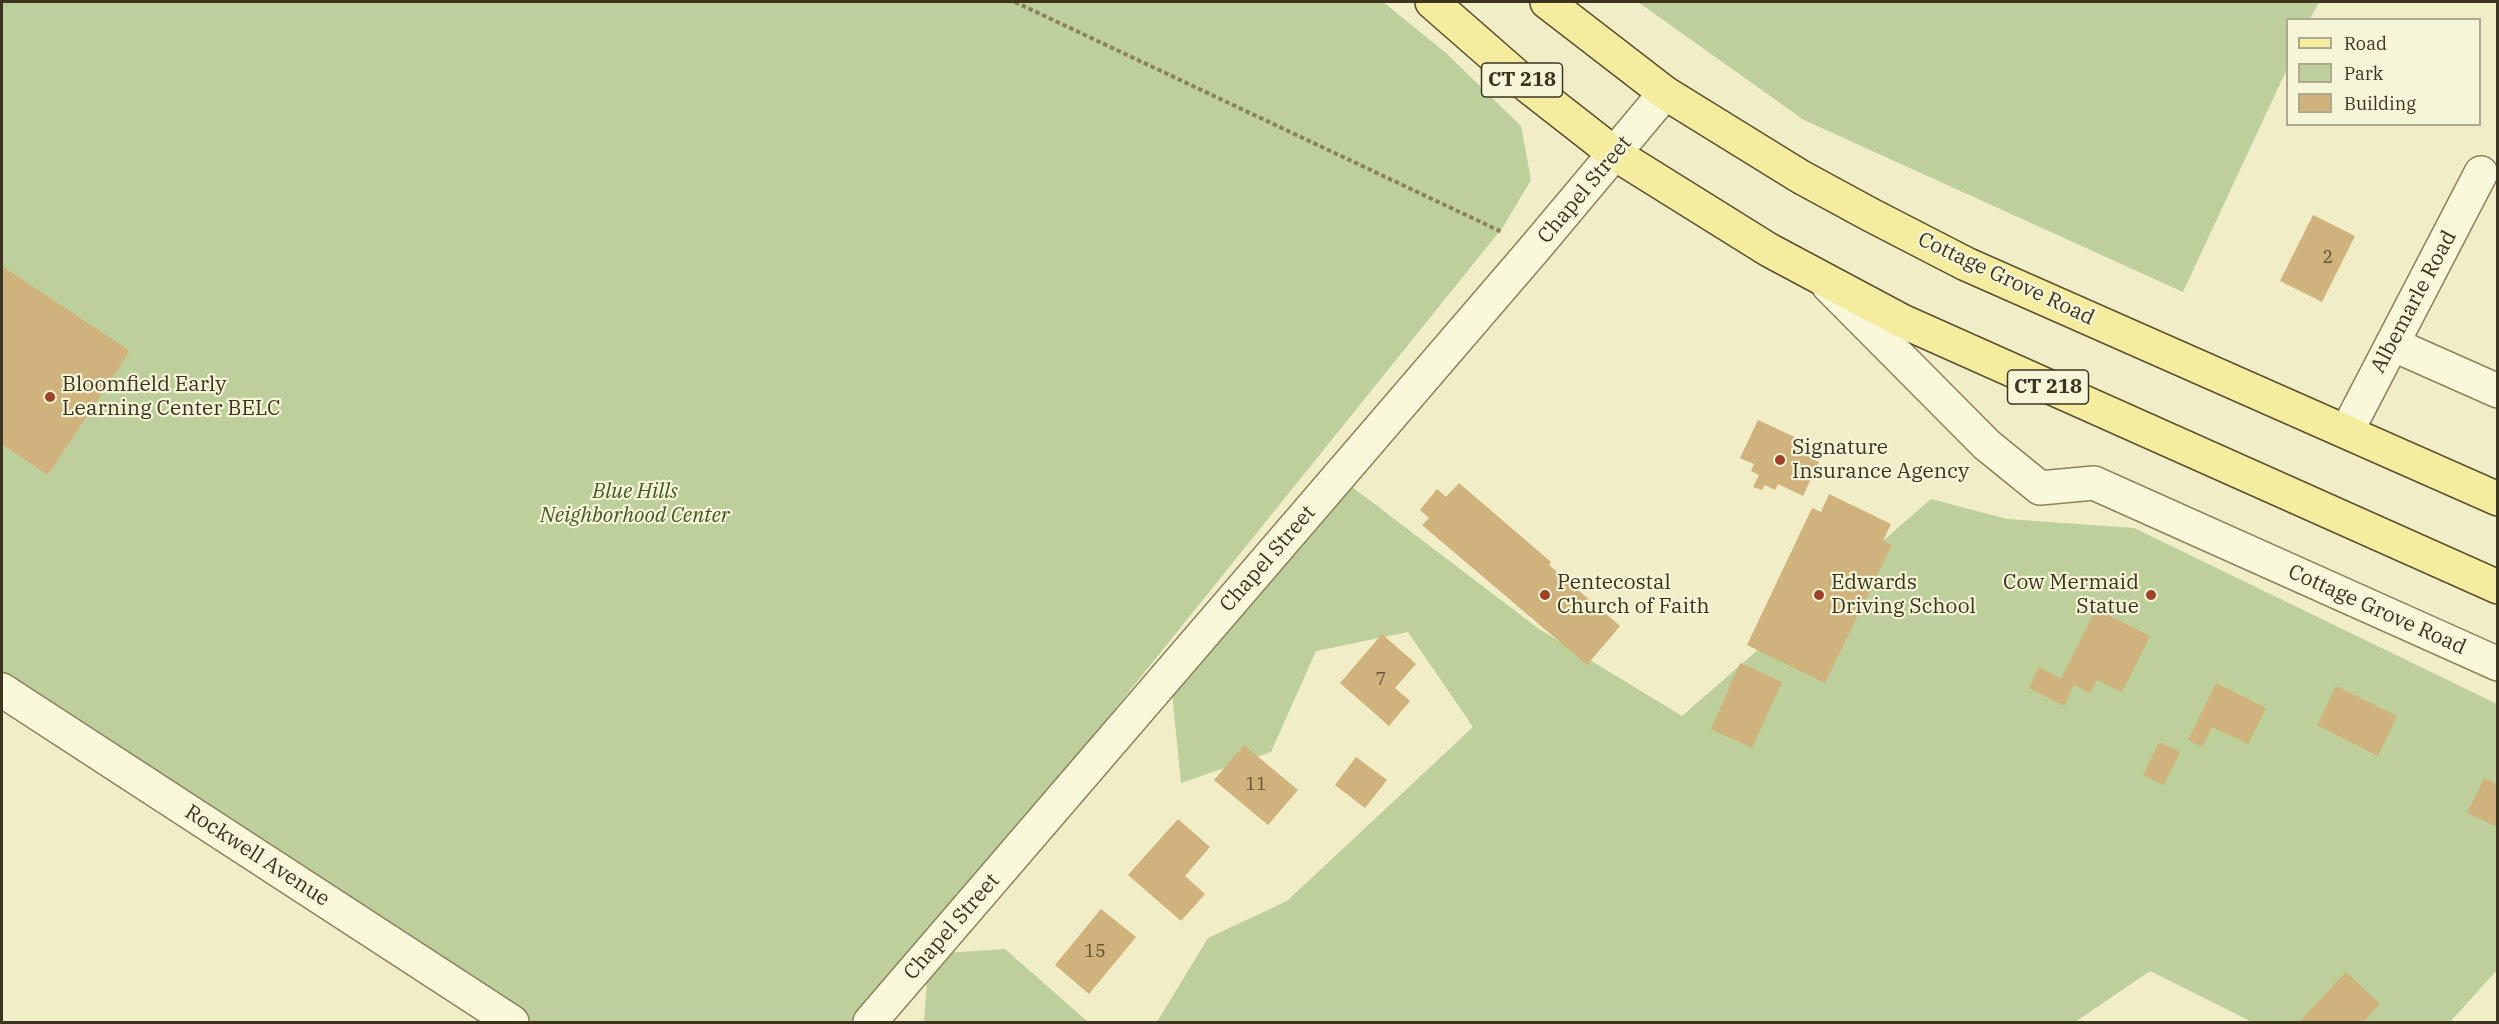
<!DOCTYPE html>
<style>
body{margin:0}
#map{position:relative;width:2499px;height:1024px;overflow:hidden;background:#f0edc7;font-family:"IBM Plex Serif",serif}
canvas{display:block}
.frame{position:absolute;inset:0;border:3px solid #3d3420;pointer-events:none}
.legend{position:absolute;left:2286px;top:18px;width:195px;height:108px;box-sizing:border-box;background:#f7f5d7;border:2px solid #ada88e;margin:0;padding:8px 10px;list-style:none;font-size:18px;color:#3d3420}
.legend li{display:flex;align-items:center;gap:12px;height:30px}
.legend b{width:30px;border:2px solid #ada88e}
</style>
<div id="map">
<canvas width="2499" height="1024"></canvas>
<div class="frame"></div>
<ul class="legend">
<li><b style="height:8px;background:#f4ec9f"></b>Road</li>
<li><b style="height:16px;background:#bdcf9a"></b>Park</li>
<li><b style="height:16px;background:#d0b27c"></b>Building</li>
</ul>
</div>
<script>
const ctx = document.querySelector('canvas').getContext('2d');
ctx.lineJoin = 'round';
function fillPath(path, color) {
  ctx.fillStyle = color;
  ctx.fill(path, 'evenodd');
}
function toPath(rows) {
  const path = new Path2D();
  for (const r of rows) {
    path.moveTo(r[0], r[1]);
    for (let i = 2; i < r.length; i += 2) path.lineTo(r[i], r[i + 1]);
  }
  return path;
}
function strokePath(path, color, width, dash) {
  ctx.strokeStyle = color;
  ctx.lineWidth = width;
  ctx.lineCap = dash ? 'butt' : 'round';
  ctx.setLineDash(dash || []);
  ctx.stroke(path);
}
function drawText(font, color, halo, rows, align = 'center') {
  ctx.font = font + ' "IBM Plex Serif",serif';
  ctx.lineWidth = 4.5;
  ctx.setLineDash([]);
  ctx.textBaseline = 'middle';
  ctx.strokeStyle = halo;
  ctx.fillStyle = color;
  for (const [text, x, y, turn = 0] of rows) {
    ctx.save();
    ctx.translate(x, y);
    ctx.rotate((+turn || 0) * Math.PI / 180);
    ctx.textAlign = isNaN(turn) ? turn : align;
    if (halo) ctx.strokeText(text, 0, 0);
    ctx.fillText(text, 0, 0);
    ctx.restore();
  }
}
fillPath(toPath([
 [2,2,1383,2,1446,53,1521,126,1531,180,1503,227,863,1022,512,1022,2,690],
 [1638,2,2319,2,2310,19,2288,20,2287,69,2183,292,1804,120],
 [1339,477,1539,629,1682,716,1931,499,2007,519,2134,528,2497,704,2497,970,2450,1022,2252,1022,2150,971,2075,1022,1157,1022,1208,938,1287,901,1473,727,1408,632,1316,651,1271,752,1181,783,1170,673],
 [1005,949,1088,1022,924,1022,929,954]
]), '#bdcf9a');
fillPath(toPath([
 [2313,215,2355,236,2322,302,2280,281],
 [2,266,130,351,48,475,2,444],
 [1758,420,1814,446,1809,457,1819,462,1803,496,1778,484,1775,490,1765,485,1762,490,1753,487,1759,475,1751,471,1754,464,1740,458],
 [1459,483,1551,562,1549,565,1620,626,1587,665,1422,525,1429,518,1420,510,1437,489,1446,497],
 [1829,494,1891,524,1883,541,1892,545,1825,683,1747,645,1812,508,1821,512],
 [2096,609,2150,636,2122,692,2097,680,2090,693,2074,685,2064,706,2029,688,2039,667,2061,679],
 [1382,634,1416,664,1395,688,1410,701,1389,726,1340,683],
 [1740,663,1782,682,1752,748,1711,729],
 [2216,683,2266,708,2248,744,2212,727,2202,747,2188,740],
 [2336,686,2397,716,2378,756,2317,725],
 [2159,742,2180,752,2164,785,2143,775],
 [1244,745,1298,790,1268,825,1214,780],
 [1356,757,1387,780,1365,808,1335,785],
 [2484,778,2498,785,2498,827,2467,813],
 [1178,819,1210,847,1185,876,1205,894,1181,921,1128,875],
 [1101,909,1136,937,1089,994,1055,965],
 [2346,972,2380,1004,2363,1022,2299,1022]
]), '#d0b27c');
const street = toPath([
 [1828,285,1987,445,2040,488,2094,483,2498,664],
 [2392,344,2498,391],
 [2347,431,2481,173],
 [2,690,512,1022],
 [870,1022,1535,248,1665,93]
]);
const primary = toPath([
 [1432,2,1528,86,1615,154,1769,250,1902,321,2498,587],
 [1547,2,1665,93,1801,177,1871,215,1966,264,2498,499]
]);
strokePath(street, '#8d815b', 36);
strokePath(primary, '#5b4e2f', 36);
strokePath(toPath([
 [1015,2,1502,232]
]), '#8d815b', 4, [4.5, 3]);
strokePath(street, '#faf8db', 33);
strokePath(primary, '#f4ec9f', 33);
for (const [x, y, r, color] of [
 [50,397,6,"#9f4229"],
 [1780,460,6,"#9f4229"],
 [1545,595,6,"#9f4229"],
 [1819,595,6,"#9f4229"],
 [2151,595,6,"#9f4229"]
]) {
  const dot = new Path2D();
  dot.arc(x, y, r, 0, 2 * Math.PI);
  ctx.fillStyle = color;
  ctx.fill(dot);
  strokePath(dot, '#f7f5d7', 2);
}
drawText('18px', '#625437', null, [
 ["2",2328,258],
 ["7",1381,680],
 ["11",1256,785],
 ["15",1095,952]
]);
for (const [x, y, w] of [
 [1522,80,81],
 [2048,387,81]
]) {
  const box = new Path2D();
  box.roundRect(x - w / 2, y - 17, w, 34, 4.5);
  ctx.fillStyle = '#f7f5d7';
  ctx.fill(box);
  strokePath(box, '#3d3420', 1.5);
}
drawText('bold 20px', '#3d3420', null, [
 ["CT 218",1522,80],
 ["CT 218",2048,387]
]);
drawText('21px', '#3d3420', '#f7f5d7', [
 ["Chapel Street",1585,190,-50],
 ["Cottage Grove Road",2006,279,25],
 ["Albemarle Road",2414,302,-62],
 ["Chapel Street",1268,559,-49],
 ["Cottage Grove Road",2377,610,24],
 ["Rockwell Avenue",257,856,33],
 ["Chapel Street",952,927,-49]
]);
drawText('21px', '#3d3420', '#f7f5d7', [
 ["Bloomfield Early",62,385],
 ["Learning Center BELC",62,409],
 ["Signature",1792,448],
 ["Insurance Agency",1792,472],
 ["Pentecostal",1557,583],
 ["Church of Faith",1557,607],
 ["Edwards",1831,583],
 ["Driving School",1831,607],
 ["Cow Mermaid",2139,583,"right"],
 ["Statue",2139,607,"right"]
], 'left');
drawText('italic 21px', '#415a25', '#f7f5d7', [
 ["Blue Hills",635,492],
 ["Neighborhood Center",635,516]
]);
</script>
